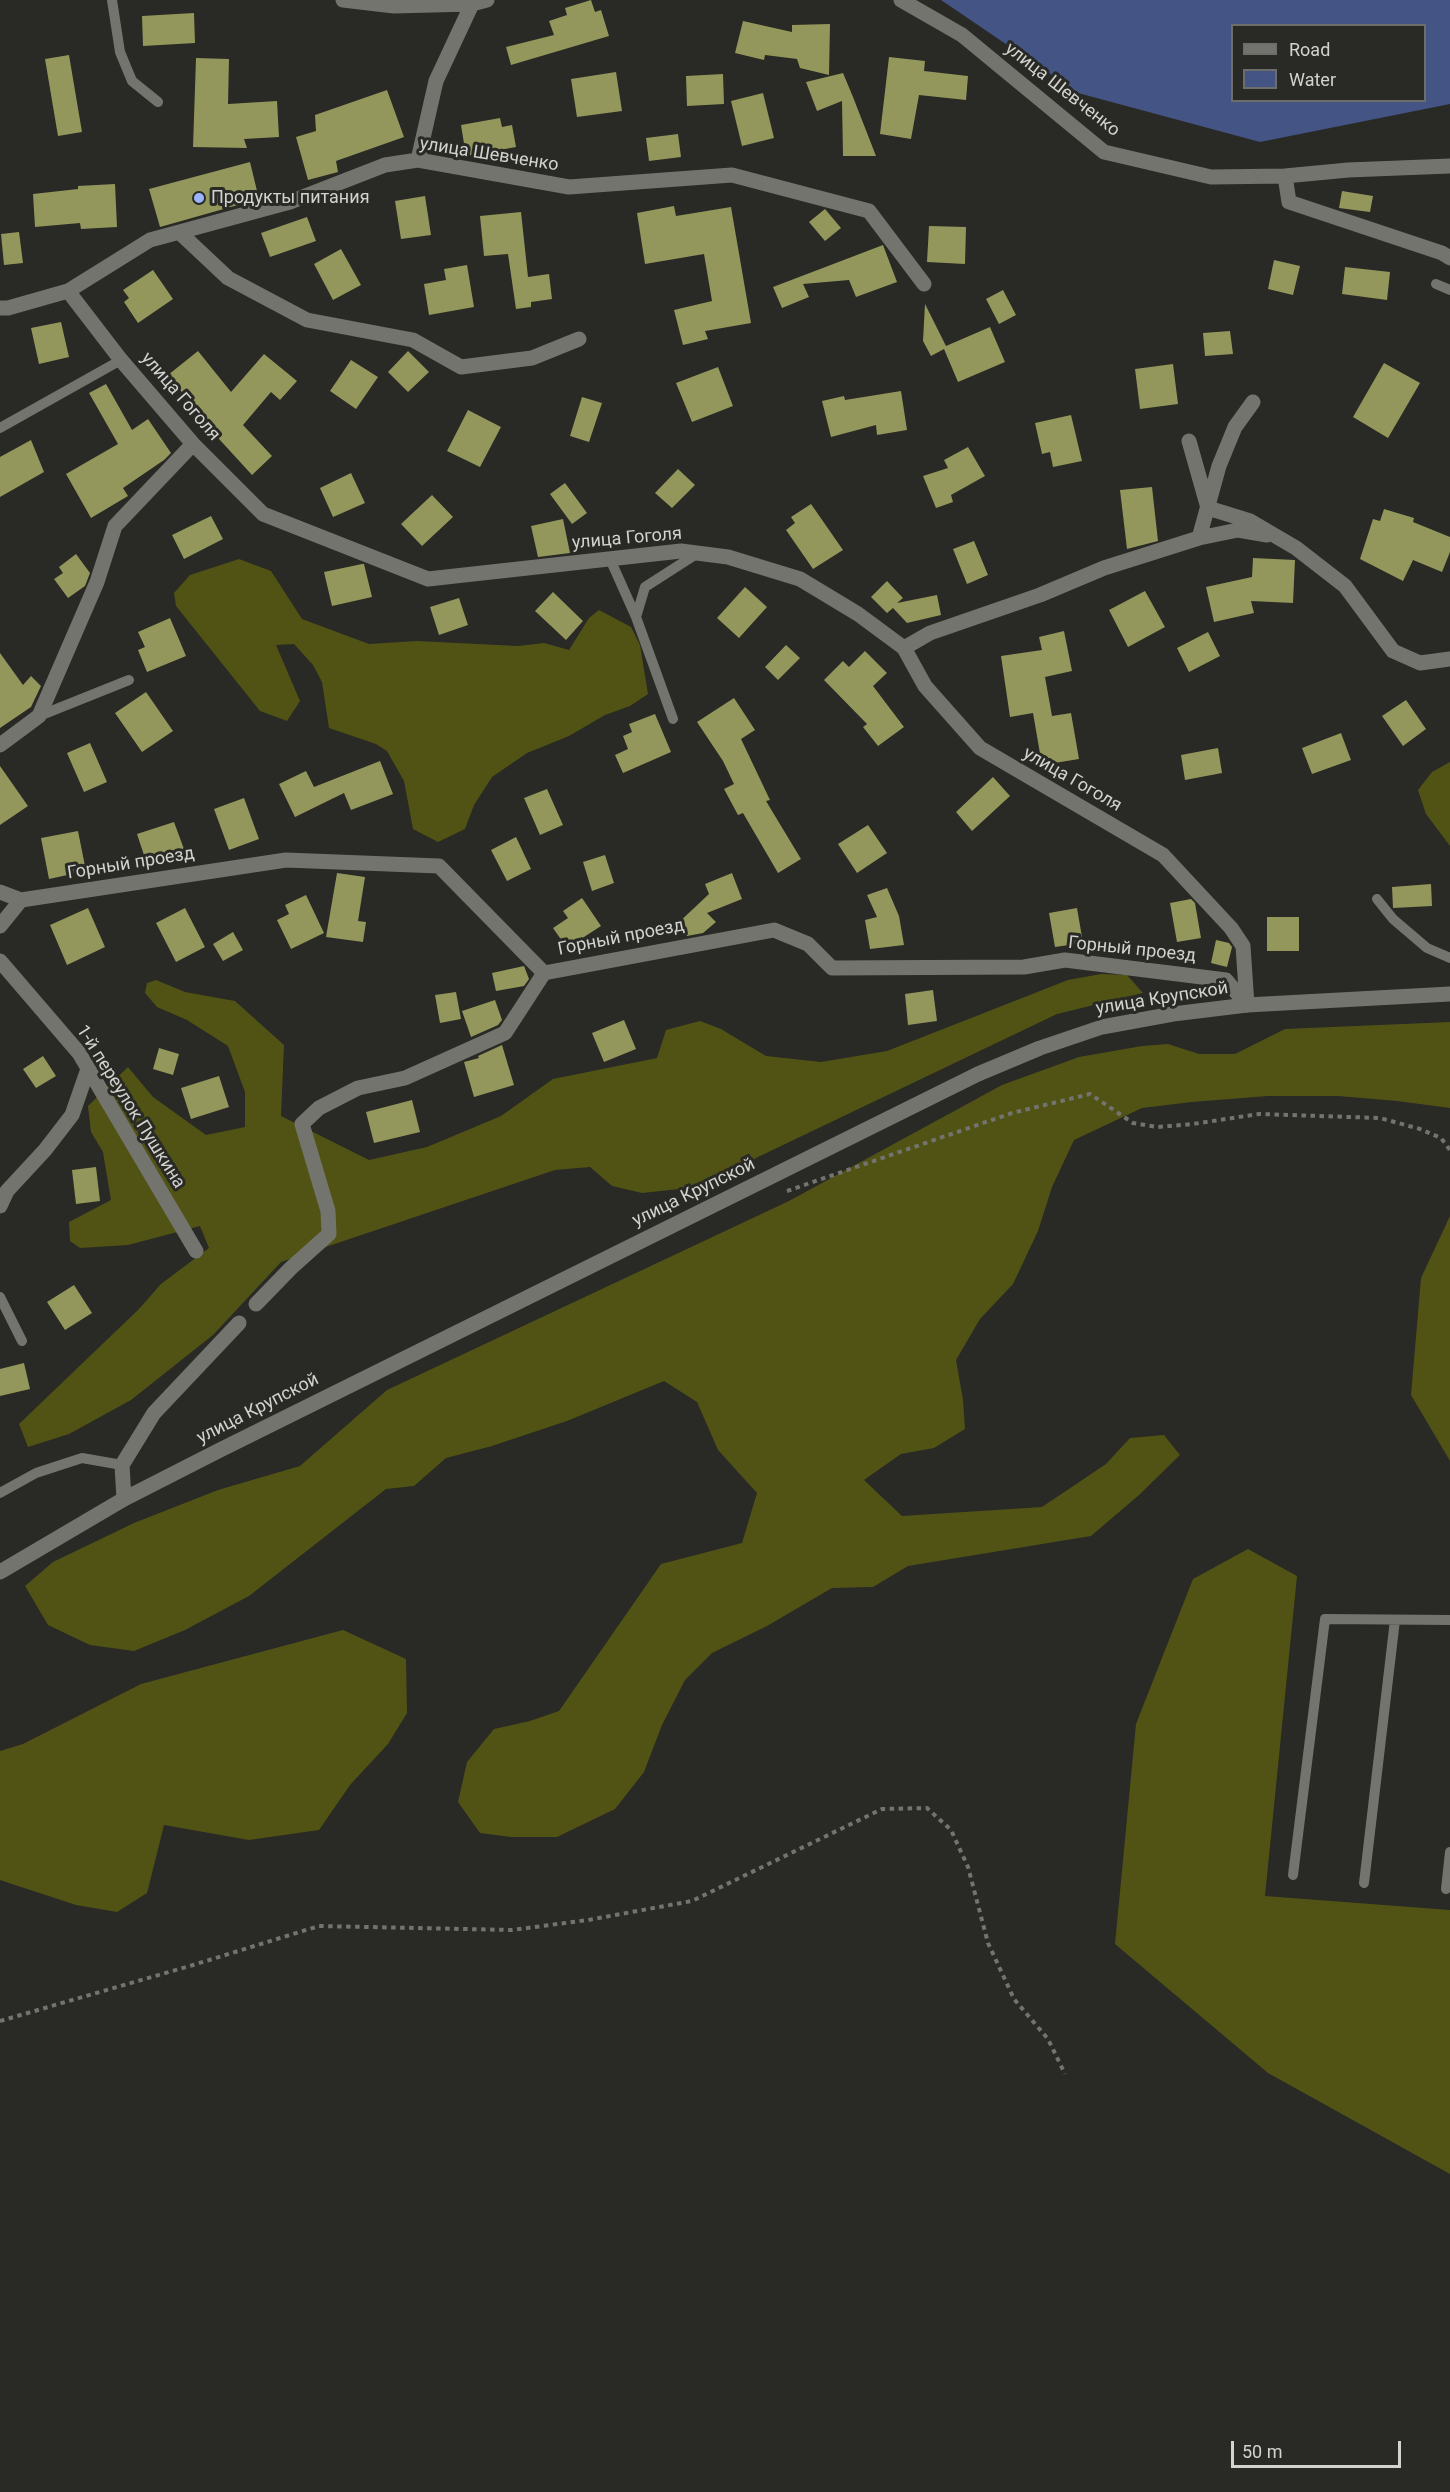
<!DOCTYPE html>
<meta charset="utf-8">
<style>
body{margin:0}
#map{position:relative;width:1450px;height:2492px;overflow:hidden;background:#292925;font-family:Roboto,sans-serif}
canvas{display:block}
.legend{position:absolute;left:1231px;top:24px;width:195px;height:78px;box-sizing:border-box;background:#292925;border:2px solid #6d6d69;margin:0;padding:8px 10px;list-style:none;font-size:18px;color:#d2d2cf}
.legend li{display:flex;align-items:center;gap:12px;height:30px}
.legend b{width:30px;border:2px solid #6d6d69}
.scale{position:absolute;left:1231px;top:2441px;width:170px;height:27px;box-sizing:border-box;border:3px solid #d2d2cf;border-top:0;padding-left:8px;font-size:18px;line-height:21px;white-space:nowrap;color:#d2d2cf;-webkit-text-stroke:4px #292925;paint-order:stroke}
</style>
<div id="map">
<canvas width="1450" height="2492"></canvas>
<ul class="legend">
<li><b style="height:8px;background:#74746f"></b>Road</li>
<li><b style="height:16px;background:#445484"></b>Water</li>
</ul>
<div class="scale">50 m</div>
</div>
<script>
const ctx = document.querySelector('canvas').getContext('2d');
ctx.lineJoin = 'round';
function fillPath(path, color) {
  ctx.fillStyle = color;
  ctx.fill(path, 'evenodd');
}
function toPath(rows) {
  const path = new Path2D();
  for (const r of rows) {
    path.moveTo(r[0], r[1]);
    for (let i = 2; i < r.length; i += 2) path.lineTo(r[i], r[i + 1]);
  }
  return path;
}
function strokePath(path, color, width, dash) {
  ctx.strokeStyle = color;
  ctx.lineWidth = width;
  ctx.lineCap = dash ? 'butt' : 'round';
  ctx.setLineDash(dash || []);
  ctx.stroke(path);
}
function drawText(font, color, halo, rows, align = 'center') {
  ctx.font = font + ' Roboto,sans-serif';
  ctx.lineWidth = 6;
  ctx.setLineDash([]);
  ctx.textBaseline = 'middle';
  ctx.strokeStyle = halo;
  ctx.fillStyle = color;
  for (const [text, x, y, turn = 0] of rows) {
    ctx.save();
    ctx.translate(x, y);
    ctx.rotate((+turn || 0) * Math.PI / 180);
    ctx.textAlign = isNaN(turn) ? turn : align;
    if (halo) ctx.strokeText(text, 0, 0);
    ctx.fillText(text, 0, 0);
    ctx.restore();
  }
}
fillPath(toPath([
 [239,559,271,571,302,619,369,644,417,641,518,646,544,643,569,650,589,618,599,610,631,627,640,645,648,694,630,706,605,715,569,736,527,753,492,777,474,805,465,829,438,842,413,829,404,781,387,751,376,744,329,728,322,682,313,665,294,644,276,645,300,701,287,721,260,711,176,606,174,593,190,575],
 [1450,762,1450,846,1426,814,1418,790,1432,772],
 [1101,974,1127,975,1143,993,1057,1014,758,1157,707,1186,642,1193,612,1186,590,1167,555,1170,281,1262,213,1335,131,1400,69,1434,28,1447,19,1424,139,1309,161,1284,209,1248,200,1226,128,1245,80,1248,70,1241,69,1222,111,1200,103,1152,91,1132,88,1106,128,1067,153,1097,206,1135,245,1127,245,1092,228,1046,187,1020,157,1007,145,993,147,983,156,980,185,992,235,1001,284,1045,281,1116,369,1160,427,1147,501,1116,553,1079,657,1058,666,1030,700,1021,721,1029,766,1056,821,1062,887,1051,1068,980],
 [1450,1022,1450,1108,1397,1101,1338,1096,1268,1096,1192,1102,1142,1108,1074,1140,1052,1187,1038,1231,1013,1284,980,1319,956,1360,963,1400,965,1429,934,1448,901,1454,864,1480,902,1516,1042,1507,1106,1464,1130,1438,1164,1435,1180,1455,1139,1495,1091,1536,908,1566,873,1587,832,1588,767,1626,712,1653,685,1680,662,1725,644,1772,615,1809,557,1837,511,1837,480,1833,458,1802,467,1762,494,1729,530,1721,559,1711,661,1564,742,1543,757,1493,718,1450,697,1402,664,1381,567,1421,492,1446,446,1458,414,1486,386,1489,249,1596,185,1630,134,1651,90,1645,48,1625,25,1586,53,1562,134,1523,218,1490,300,1466,387,1390,789,1201,1002,1085,1079,1057,1142,1046,1168,1044,1199,1054,1235,1054,1285,1029],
 [1450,1216,1450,1461,1411,1395,1421,1278],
 [1248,1549,1297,1576,1265,1896,1450,1910,1450,2174,1268,2073,1115,1944,1136,1724,1193,1579],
 [343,1630,406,1659,407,1713,388,1744,350,1785,319,1830,249,1840,164,1825,147,1893,117,1912,76,1905,0,1880,0,1751,23,1744,141,1684]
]), '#515315');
fillPath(toPath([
 [941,0,1450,0,1450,104,1260,142,1078,93],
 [1232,26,1424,26,1424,100,1232,100]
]), '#445484');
fillPath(toPath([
 [591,0,595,12,601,10,609,36,511,65,506,47,554,35,549,21,567,15,565,8],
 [194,13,195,43,143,46,142,16],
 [743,21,792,32,792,25,830,24,829,75,800,68,797,59,765,55,764,60,735,53],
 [69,55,82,132,58,136,45,59],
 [889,57,925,61,924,71,968,76,966,100,919,95,911,139,880,134],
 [196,58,229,59,228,104,277,101,279,137,244,139,247,148,193,147],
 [616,72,622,111,577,117,571,79],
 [843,73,853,97,876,156,843,156,842,101,817,111,806,82],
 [723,74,724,104,687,106,686,76],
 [387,90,404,137,336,161,338,172,308,180,296,137,316,131,315,115],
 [763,93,774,138,742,146,731,101],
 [500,118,502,127,512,125,516,147,466,156,461,125],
 [678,134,681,157,649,161,646,138],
 [250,162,259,199,160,227,149,189],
 [115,184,117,227,81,229,80,223,35,227,33,194,78,189,78,186],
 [1342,191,1373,196,1370,212,1339,208],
 [425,196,431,235,401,239,395,201],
 [674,206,676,216,731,207,751,323,705,331,708,339,683,345,674,310,712,301,704,254,645,264,637,213],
 [825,209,841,228,825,241,809,222],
 [521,212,528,277,549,274,552,299,531,302,531,307,516,309,508,254,484,256,480,216],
 [307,217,316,241,270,257,261,233],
 [929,226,966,227,965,264,927,262],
 [19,232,23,263,4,265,1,234],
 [883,245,897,282,856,297,849,280,803,284,809,297,782,308,773,287],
 [341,249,361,285,333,300,314,264],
 [1274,260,1300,266,1293,295,1268,289],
 [467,265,474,307,429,315,424,284,446,280,444,269],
 [1345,267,1390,272,1387,300,1342,294],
 [153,270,173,299,138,323,124,302,129,298,123,290],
 [1003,290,1016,315,999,324,986,299],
 [925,304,946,346,990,327,1005,362,958,382,944,349,931,356,923,341],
 [61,322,69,357,39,364,31,328],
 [1230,331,1233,354,1205,356,1203,333],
 [198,351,231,392,264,354,297,381,280,400,271,392,243,425,272,456,252,475,198,416,200,415,168,375],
 [408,351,429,372,408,392,388,372],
 [351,360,378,377,356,409,330,391],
 [1384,363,1420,383,1388,438,1353,417],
 [1173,364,1178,404,1140,409,1135,369],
 [718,367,733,406,692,422,676,383],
 [106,384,132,430,148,419,171,453,164,460,123,488,128,496,91,518,66,474,118,444,89,393],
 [901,391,907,430,877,435,876,425,831,437,822,401,844,396,845,400],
 [582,397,602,403,589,442,570,436],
 [468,410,501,427,480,467,447,451],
 [1071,415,1082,461,1053,467,1050,452,1042,454,1035,423],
 [31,440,44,472,0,497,0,457],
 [968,447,985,476,951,495,953,502,936,508,923,476,948,468,944,460],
 [678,469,695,485,672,508,655,493],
 [351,473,365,503,333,517,320,488],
 [565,483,587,513,572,524,550,494],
 [1152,487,1158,541,1127,549,1120,490],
 [432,495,453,517,422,546,401,524],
 [811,504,843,550,813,569,786,530,795,523,791,517],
 [1384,509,1414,518,1413,522,1450,537,1450,552,1442,572,1413,560,1403,581,1360,559,1373,519,1380,521],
 [211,516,223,539,184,559,172,535],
 [563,519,570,553,538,557,531,526],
 [974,541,988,575,967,584,953,549],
 [76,554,90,573,85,586,68,598,54,579,63,573,59,567],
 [1253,558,1295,560,1293,603,1251,601,1254,613,1214,622,1206,587,1252,577],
 [362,564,364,564,372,597,332,606,324,572],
 [887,581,903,598,897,603,937,595,941,615,907,623,893,608,887,613,871,597],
 [745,587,767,607,739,638,717,618],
 [1145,591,1165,627,1128,647,1109,610],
 [553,592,583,621,566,640,535,611],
 [459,598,468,625,439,635,430,607],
 [170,618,186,656,147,672,138,650,145,647,138,632],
 [1064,631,1072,671,1045,677,1052,716,1071,713,1079,759,1042,765,1033,713,1010,717,1001,656,1042,650,1039,637],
 [1208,632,1220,656,1189,672,1177,648],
 [786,645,800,658,778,680,765,667],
 [865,651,887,673,873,686,904,727,878,746,863,727,867,724,824,680,843,661,849,667],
 [0,653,23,685,31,676,41,686,31,707,0,728],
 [146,692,173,731,142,752,115,713],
 [734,698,755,730,741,739,770,800,766,801,801,859,778,873,743,813,738,815,724,789,734,784,723,761,697,722],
 [1406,700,1426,729,1403,746,1382,716],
 [655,714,671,752,623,773,615,755,628,749,623,736,632,732,629,724],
 [1341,733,1351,760,1312,774,1302,748],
 [90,743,107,782,84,792,67,753],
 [1218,748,1222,773,1185,780,1181,755],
 [380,761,393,794,351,810,344,793,295,817,279,784,306,771,314,787],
 [0,766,28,806,0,825],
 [993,777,1010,796,972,831,956,812],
 [547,789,563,825,540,835,524,798],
 [244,798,259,839,229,850,214,809],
 [174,822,184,849,145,858,137,834],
 [868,825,887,853,857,873,838,844],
 [78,831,86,871,49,879,41,838],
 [516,837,531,869,507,881,491,850],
 [605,855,614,883,592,891,583,862],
 [337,873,365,877,358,921,366,922,363,942,326,937],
 [732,873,742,899,707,913,716,922,703,933,687,936,676,925,709,894,705,884],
 [1431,884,1432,906,1393,908,1392,887],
 [887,888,899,916,904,945,870,949,865,920,877,917,867,895],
 [306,895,324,933,291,949,277,920,289,914,285,905],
 [582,898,601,926,567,948,553,928,568,918,563,911],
 [1191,899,1195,903,1201,938,1177,942,1170,903],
 [88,908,105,947,67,965,50,925],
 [185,908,205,947,176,962,156,923],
 [1077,908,1083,943,1055,947,1049,913],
 [1267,917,1299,917,1299,951,1267,951],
 [233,932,243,950,223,961,213,944],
 [1216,940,1229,943,1232,947,1227,967,1211,963],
 [524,966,529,979,524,986,496,991,492,973],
 [933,990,937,1021,908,1025,905,994],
 [456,992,461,1019,440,1023,435,995],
 [495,1000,502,1020,498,1025,471,1037,462,1011],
 [624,1020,636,1049,604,1062,592,1033],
 [502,1045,514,1085,474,1097,464,1062,479,1058,478,1056],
 [159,1048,179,1054,173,1075,153,1069],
 [43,1056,56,1076,36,1088,23,1069],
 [219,1076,229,1107,191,1119,181,1088],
 [412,1100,420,1132,374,1143,366,1112],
 [96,1167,100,1201,76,1204,72,1170],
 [74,1285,92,1313,65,1330,47,1302],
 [24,1363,30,1389,0,1396,0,1369]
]), '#94975b');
strokePath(toPath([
 [787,1191,1012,1113,1090,1094,1133,1123,1157,1127,1193,1124,1259,1114,1380,1118,1420,1129,1441,1138,1450,1150],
 [0,2021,193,1965,319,1926,512,1930,588,1920,692,1901,882,1809,927,1808,951,1830,968,1867,988,1943,1014,1999,1048,2039,1065,2074]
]), '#73736f', 4, [4.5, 4.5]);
strokePath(toPath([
 [112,0,120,52,132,81,158,102],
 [1436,284,1450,290],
 [0,428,121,360],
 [610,559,636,617,673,719],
 [636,617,645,587,698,553],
 [39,716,129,680],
 [1377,899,1393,919,1427,948,1450,958],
 [0,1297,22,1341],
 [0,1493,36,1473,82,1458,122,1465],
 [1293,1875,1325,1619,1450,1620],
 [1364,1883,1395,1620],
 [1446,1889,1450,1852]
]), '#74746f', 10);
strokePath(toPath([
 [343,0,394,6,472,4,487,0],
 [901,0,962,35,1104,152,1211,177,1285,176,1348,170,1450,166],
 [418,160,436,81,472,4],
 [1285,176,1289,202,1442,253,1450,258],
 [179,232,228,278,307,320,413,340,461,367,532,358,579,339],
 [68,291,121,360,193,444,263,514,428,579,681,551,728,557,800,579,858,614,904,648,925,686,980,748,1163,855,1231,928,1243,946,1247,1005],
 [0,308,8,308,68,291,150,240,290,202,385,165,418,160,569,187,732,175,869,211,924,284],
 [1189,441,1208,508,1250,521,1296,548,1345,586,1393,651,1420,663,1450,659],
 [1199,538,1238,530,1267,535],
 [904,648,930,633,1040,595,1104,568,1199,538,1219,466,1235,427,1253,402],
 [0,745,39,716,97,582,115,526,193,444],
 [0,892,21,900],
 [0,926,21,900,286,860,439,866,544,973,774,930,808,944,832,968,1024,967,1065,960,1226,980,1247,1005],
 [0,961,79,1053,196,1251],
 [0,1206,7,1191,45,1150,72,1115,88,1069],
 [256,1304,291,1268,329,1234,328,1211,302,1124,319,1108,358,1088,405,1078,505,1033,544,973],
 [124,1499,122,1465,154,1413,239,1323]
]), '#74746f', 15);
strokePath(toPath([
 [0,1572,124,1499,220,1450,978,1074,1040,1048,1102,1027,1173,1014,1247,1005,1450,994]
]), '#74746f', 15);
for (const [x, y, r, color] of [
 [199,198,6,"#9bb5fd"]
]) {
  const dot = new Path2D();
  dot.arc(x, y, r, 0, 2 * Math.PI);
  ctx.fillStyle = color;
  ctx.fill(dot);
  strokePath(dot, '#292925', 2);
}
drawText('18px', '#d2d2cf', '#292925', [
 ["улица Шевченко",1062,90,38],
 ["улица Шевченко",489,155,9],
 ["улица Гоголя",180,397,49],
 ["улица Гоголя",627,539,-5],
 ["улица Гоголя",1072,780,30],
 ["Горный проезд",131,864,-9],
 ["Горный проезд",621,938,-11],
 ["Горный проезд",1132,950,6],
 ["улица Крупской",1162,999,-9],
 ["1-й переулок Пушкина",130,1107,58],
 ["улица Крупской",694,1193,-26],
 ["улица Крупской",258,1409,-27]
]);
drawText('18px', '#d2d2cf', '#292925', [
 ["Продукты питания",211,198]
], 'left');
</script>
